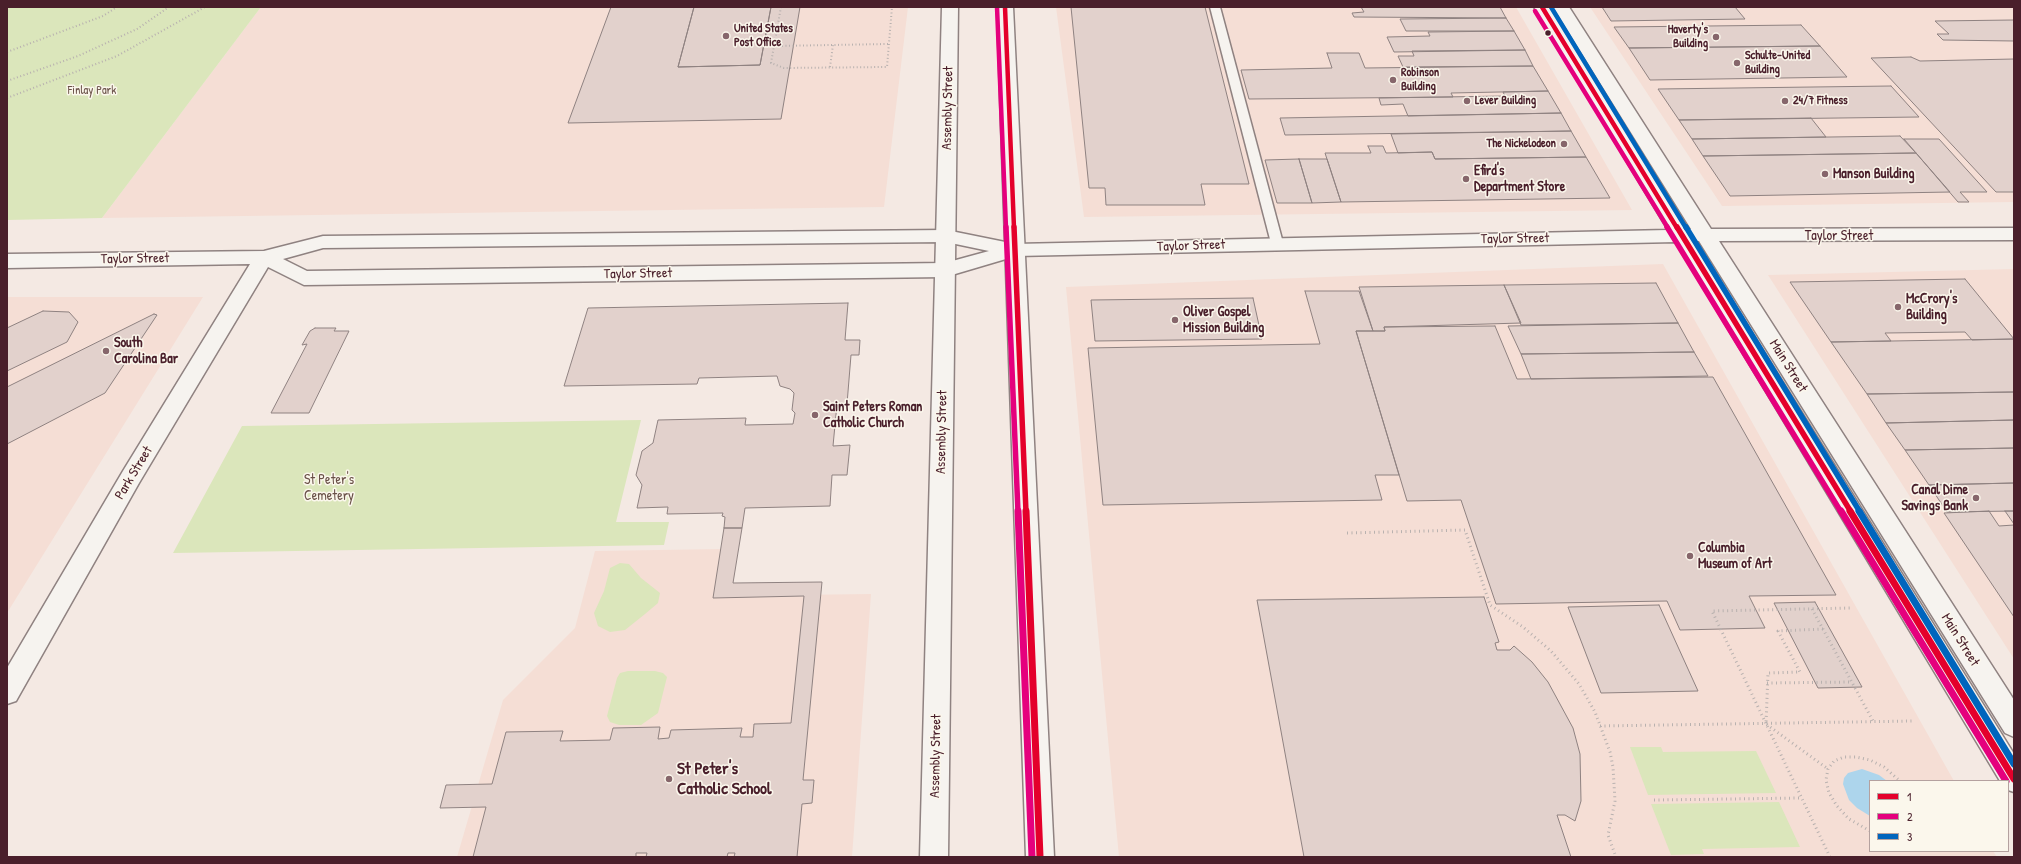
<!DOCTYPE html>
<style>
body{margin:0}
#map{position:relative;width:2021px;height:864px;overflow:hidden;background:#f4e9e3;font-family:"Patrick Hand",sans-serif}
canvas{display:block}
.frame{position:absolute;inset:0;border:8px solid #4a1f2b;pointer-events:none}
.legend{position:absolute;left:1869px;top:780px;width:140px;height:72px;box-sizing:border-box;background:#fbf7ec;border:1px solid #b4a19f;margin:0;padding:5px 7px;list-style:none;font-size:12px;color:#4a1f2b}
.legend li{display:flex;align-items:center;gap:8px;height:20px}
.legend b{width:20px;border:1px solid #b4a19f}
</style>
<div id="map">
<canvas width="2021" height="864"></canvas>
<div class="frame"></div>
<ul class="legend">
<li><b style="height:5px;background:#e4002b"></b>1</li>
<li><b style="height:5px;background:#e5007d"></b>2</li>
<li><b style="height:5px;background:#0065bd"></b>3</li>
</ul>
</div>
<script>
const ctx = document.querySelector('canvas').getContext('2d');
ctx.lineJoin = 'round';
function fillPath(path, color) {
  ctx.fillStyle = color;
  ctx.fill(path, 'evenodd');
}
function toPath(rows) {
  const path = new Path2D();
  for (const r of rows) {
    path.moveTo(r[0], r[1]);
    for (let i = 2; i < r.length; i += 2) path.lineTo(r[i], r[i + 1]);
  }
  return path;
}
function strokePath(path, color, width, dash) {
  ctx.strokeStyle = color;
  ctx.lineWidth = width;
  ctx.lineCap = dash ? 'butt' : 'round';
  ctx.setLineDash(dash || []);
  ctx.stroke(path);
}
function drawText(font, color, halo, rows, align = 'center') {
  ctx.font = font + ' "Patrick Hand",sans-serif';
  ctx.lineWidth = 3;
  ctx.setLineDash([]);
  ctx.textBaseline = 'middle';
  ctx.strokeStyle = halo;
  ctx.fillStyle = color;
  for (const [text, x, y, turn = 0] of rows) {
    ctx.save();
    ctx.translate(x, y);
    ctx.rotate((+turn || 0) * Math.PI / 180);
    ctx.textAlign = isNaN(turn) ? turn : align;
    if (halo) ctx.strokeText(text, 0, 0);
    ctx.fillText(text, 0, 0);
    ctx.restore();
  }
}
fillPath(toPath([
 [261,7,908,7,884,207,102,218],
 [1056,7,1516,7,1632,210,1084,217],
 [1590,7,2014,7,2014,202,1722,206],
 [1663,264,1954,781,1870,781,1870,851,1993,851,1997,857,1119,857,1066,287],
 [2014,269,2014,659,1768,275],
 [7,297,203,297,7,613],
 [723,549,715,596,871,594,852,857,457,857,503,700,575,628,595,551]
]), '#f5ded5');
fillPath(toPath([
 [7,7,261,7,102,218,7,220],
 [641,420,616,522,669,522,664,545,173,553,242,426],
 [620,563,629,564,641,578,660,593,658,603,645,614,625,630,610,632,598,626,594,613,604,591,610,568],
 [628,671,655,671,663,673,667,677,658,713,641,725,619,725,610,722,607,716,617,678,620,673],
 [1630,747,1661,747,1663,752,1756,751,1776,793,1648,795],
 [1779,802,1800,847,1702,849,1704,854,1671,855,1651,804]
]), '#dbe6bb');
fillPath(toPath([
 [1862,769,1879,775,1887,781,1870,781,1870,816,1857,808,1849,800,1843,784,1844,778,1848,773]
]), '#add5ec');
const building = toPath([
 [611,7,694,7,678,67,760,65,771,7,800,7,781,119,568,123,611,7],
 [694,7,771,7,760,65,678,67,694,7],
 [1071,7,1205,7,1249,184,1201,184,1205,205,1106,205,1105,188,1089,188,1071,7],
 [1361,7,1500,7,1506,18,1354,17,1352,13,1364,12,1361,7],
 [1602,7,1735,7,1745,19,1611,21,1602,7],
 [1506,18,1514,31,1406,31,1400,19,1506,18],
 [2014,20,2014,41,1943,40,1937,34,1949,34,1935,21,2014,20],
 [1801,25,1820,46,1629,48,1614,27,1801,25],
 [1514,31,1525,50,1394,52,1387,37,1430,36,1428,32,1514,31],
 [1820,46,1847,77,1650,80,1629,48,1820,46],
 [1525,50,1533,66,1403,67,1398,56,1414,56,1412,51,1525,50],
 [1327,53,1359,53,1365,68,1533,66,1548,91,1451,93,1453,97,1249,99,1241,70,1332,68,1327,53],
 [1911,57,1920,61,2014,59,2014,192,1996,192,1871,58,1911,57],
 [1891,86,1919,117,1679,120,1658,89,1891,86],
 [1548,91,1561,113,1408,116,1403,104,1381,105,1379,98,1505,96,1503,92,1548,91],
 [1561,113,1571,131,1285,135,1280,118,1561,113],
 [1811,118,1826,137,1692,139,1679,120,1811,118],
 [1571,131,1586,157,1435,159,1432,152,1398,153,1391,134,1571,131],
 [1900,136,1916,153,1703,156,1692,139,1900,136],
 [1904,139,1939,139,1987,192,1960,192,1969,202,1958,202,1904,139],
 [1368,146,1383,146,1386,153,1432,152,1435,159,1586,157,1610,198,1341,202,1325,153,1371,153,1368,146],
 [1916,153,1950,192,1730,196,1703,156,1916,153],
 [1299,159,1327,159,1341,202,1312,203,1299,159],
 [1299,159,1312,203,1277,203,1265,160,1299,159],
 [1965,279,2014,339,1972,340,1965,332,1885,333,1891,341,1831,342,1790,282,1965,279],
 [1656,283,1678,323,1521,325,1504,285,1656,283],
 [1504,285,1521,323,1384,327,1385,331,1373,331,1359,287,1504,285],
 [1305,291,1359,291,1373,331,1356,331,1399,475,1375,475,1382,500,1103,505,1088,348,1320,344,1305,291],
 [1253,298,1262,339,1095,341,1091,300,1253,298],
 [848,303,845,340,860,340,859,355,851,355,847,404,837,404,833,446,850,445,847,475,832,475,830,506,745,508,742,528,724,528,725,517,722,516,723,513,667,514,668,507,637,508,642,485,636,475,642,451,653,443,658,420,746,418,745,425,793,424,795,413,792,410,794,393,790,389,780,386,777,376,699,378,697,384,564,386,588,308,848,303],
 [43,311,69,312,78,322,67,342,7,371,7,328,43,311],
 [154,314,157,315,105,393,7,444,7,387,154,314],
 [1678,323,1694,352,1521,354,1508,326,1678,323],
 [1495,326,1517,379,1713,377,1836,595,1749,596,1765,628,1680,630,1667,601,1496,604,1461,500,1407,501,1356,331,1385,331,1384,327,1495,326],
 [315,328,336,328,334,331,349,331,309,413,271,413,307,344,302,345,310,331,315,328],
 [2014,339,2014,392,1867,394,1831,342,2014,339],
 [1694,352,1708,376,1531,379,1521,354,1694,352],
 [2014,392,2014,420,1886,423,1867,394,2014,392],
 [2014,420,2014,448,1905,450,1886,423,2014,420],
 [2014,448,2014,483,1929,485,1905,450,2014,448],
 [2014,483,2014,511,1947,512,1929,485,2014,483],
 [1989,511,1999,526,2014,525,2014,617,1944,513,1989,511],
 [2005,511,2014,511,2014,524,2005,511],
 [724,528,742,528,733,583,822,582,803,780,814,780,812,803,802,804,797,857,734,857,735,853,728,853,727,857,646,857,647,853,636,853,636,857,473,857,486,807,440,808,446,785,492,784,506,732,563,731,560,741,610,740,613,728,660,727,658,739,669,738,671,730,742,728,740,737,753,737,754,724,791,723,804,596,713,598,724,528],
 [1484,597,1499,642,1495,643,1497,650,1510,650,1514,646,1532,662,1548,682,1573,728,1580,754,1581,801,1575,821,1565,815,1557,815,1571,857,1304,857,1257,600,1484,597],
 [1815,602,1862,687,1818,688,1774,603,1815,602],
 [1659,605,1698,691,1601,693,1568,607,1659,605]
]);
fillPath(building, '#e2d1cc');
strokePath(building, '#8f8281', 1);
const service = toPath([
 [1210,7,1220,7,1283,243,1282,246,1272,246,1271,243,1210,7]
]);
const secondary = toPath([
 [1534,7,1550,7,1688,229,1691,229,1553,7,1569,7,1711,229,2014,228,2014,240,1719,241,2014,700,2014,737,2005,733,1699,241,1695,241,2014,754,2014,792,2008,790,2008,781,2000,781,1676,242,1016,256,945,277,304,285,268,267,139,483,16,701,7,704,7,668,123,471,250,264,7,268,7,254,264,251,323,236,946,230,1015,244,1668,230,1534,7],
 [946,242,989,251,945,263,307,271,283,259,323,248,946,242]
]);
const primary = toPath([
 [942,7,958,7,948,857,920,857,942,7],
 [997,7,1013,7,1054,857,1026,857,997,7]
]);
strokePath(service, '#8f8281', 3);
strokePath(secondary, '#8f8281', 3);
strokePath(primary, '#8f8281', 3);
strokePath(toPath([
 [781,7,771,63,784,68,887,67,892,7],
 [775,46,888,44],
 [7,52,103,16,117,7],
 [830,67,833,45],
 [7,81,78,56,137,29,169,7],
 [7,98,117,56,205,7]
]), '#b8b1af', 2, [1, 2.5]);
strokePath(toPath([
 [1347,533,1465,530,1490,605,1523,627,1551,651,1579,684,1595,712,1610,752,1613,767,1615,801,1608,835,1616,857],
 [1812,609,1873,721],
 [1823,629,1778,631,1800,672,1768,673,1766,724,1828,769],
 [1767,683,1852,682],
 [1600,726,1913,721],
 [1654,800,1802,798],
 [1870,831,1849,819,1837,806,1829,793,1826,780,1828,769,1834,761,1844,757,1856,757,1870,760,1884,767,1900,781],
 [1830,857,1712,611,1850,608]
]), '#b8b1af', 3, [1, 3.5]);
fillPath(service, '#f6f3ef');
fillPath(secondary, '#f6f3ef');
fillPath(primary, '#f6f3ef');
strokePath(toPath([
 [1005,7,1014,228],
 [1542,7,1677,228]
]), '#e4002b', 4.5);
strokePath(toPath([
 [1014,227,1026,512],
 [1677,227,1851,512]
]), '#e4002b', 5.5);
strokePath(toPath([
 [1026,511,1040,857],
 [1850,511,2014,779]
]), '#e4002b', 7);
strokePath(toPath([
 [997,7,1006,228],
 [1535,11,1668,228]
]), '#e5007d', 4.5);
strokePath(toPath([
 [1006,227,1018,512],
 [1667,227,1841,512]
]), '#e5007d', 5.5);
strokePath(toPath([
 [1018,511,1032,857],
 [1841,511,2006,781]
]), '#e5007d', 7);
strokePath(toPath([
 [1551,7,1686,228]
]), '#0065bd', 4.5);
strokePath(toPath([
 [1686,227,1860,512]
]), '#0065bd', 5.5);
strokePath(toPath([
 [1859,511,2014,764]
]), '#0065bd', 7);
for (const [x, y, r, color] of [
 [1548,33,3.5,"#4a1f2b"],
 [726,36,4,"#86666b"],
 [1716,37,4,"#86666b"],
 [1737,63,4,"#86666b"],
 [1393,80,4,"#86666b"],
 [1467,101,4,"#86666b"],
 [1785,101,4,"#86666b"],
 [1564,144,4,"#86666b"],
 [1825,174,4,"#86666b"],
 [1466,179,4,"#86666b"],
 [1898,307,4,"#86666b"],
 [1175,320,4,"#86666b"],
 [106,351,4,"#86666b"],
 [815,415,4,"#86666b"],
 [1976,498,4,"#86666b"],
 [1690,556,4,"#86666b"],
 [669,779,4,"#86666b"]
]) {
  const dot = new Path2D();
  dot.arc(x, y, r, 0, 2 * Math.PI);
  ctx.fillStyle = color;
  ctx.fill(dot);
  strokePath(dot, '#fbf7ec', 1.5);
}
drawText('bold 12px', '#4a1f2b', '#fbf7ec', [
 ["United States",734,29],
 ["Post Office",734,43],
 ["Haverty's",1708,30,"right"],
 ["Building",1708,44,"right"],
 ["Schulte-United",1745,56],
 ["Building",1745,70],
 ["Robinson",1401,73],
 ["Building",1401,87],
 ["Lever Building",1475,101],
 ["24/7 Fitness",1793,101],
 ["The Nickelodeon",1556,144,"right"]
], 'left');
drawText('12px', '#695047', '#fbf7ec', [
 ["Finlay Park",92,91]
]);
drawText('14px', '#4a1f2b', '#fbf7ec', [
 ["Assembly Street",948,108,-89],
 ["Taylor Street",1839,236],
 ["Taylor Street",1515,239,-1],
 ["Taylor Street",1191,246,-2],
 ["Taylor Street",135,259,-1],
 ["Taylor Street",638,274,-1],
 ["Main Street",1788,366,58],
 ["Assembly Street",942,432,-89],
 ["Park Street",134,473,-59],
 ["Main Street",1960,640,58],
 ["Assembly Street",936,756,-89]
]);
drawText('bold 14px', '#4a1f2b', '#fbf7ec', [
 ["Efird's",1474,171],
 ["Department Store",1474,187],
 ["Manson Building",1833,174],
 ["McCrory's",1906,299],
 ["Building",1906,315],
 ["Oliver Gospel",1183,312],
 ["Mission Building",1183,328],
 ["South",114,343],
 ["Carolina Bar",114,359],
 ["Saint Peters Roman",823,407],
 ["Catholic Church",823,423],
 ["Canal Dime",1968,490,"right"],
 ["Savings Bank",1968,506,"right"],
 ["Columbia",1698,548],
 ["Museum of Art",1698,564]
], 'left');
drawText('14px', '#695047', '#fbf7ec', [
 ["St Peter's",329,480],
 ["Cemetery",329,496]
]);
drawText('bold 17px', '#4a1f2b', '#fbf7ec', [
 ["St Peter's",677,769],
 ["Catholic School",677,789]
], 'left');
</script>
